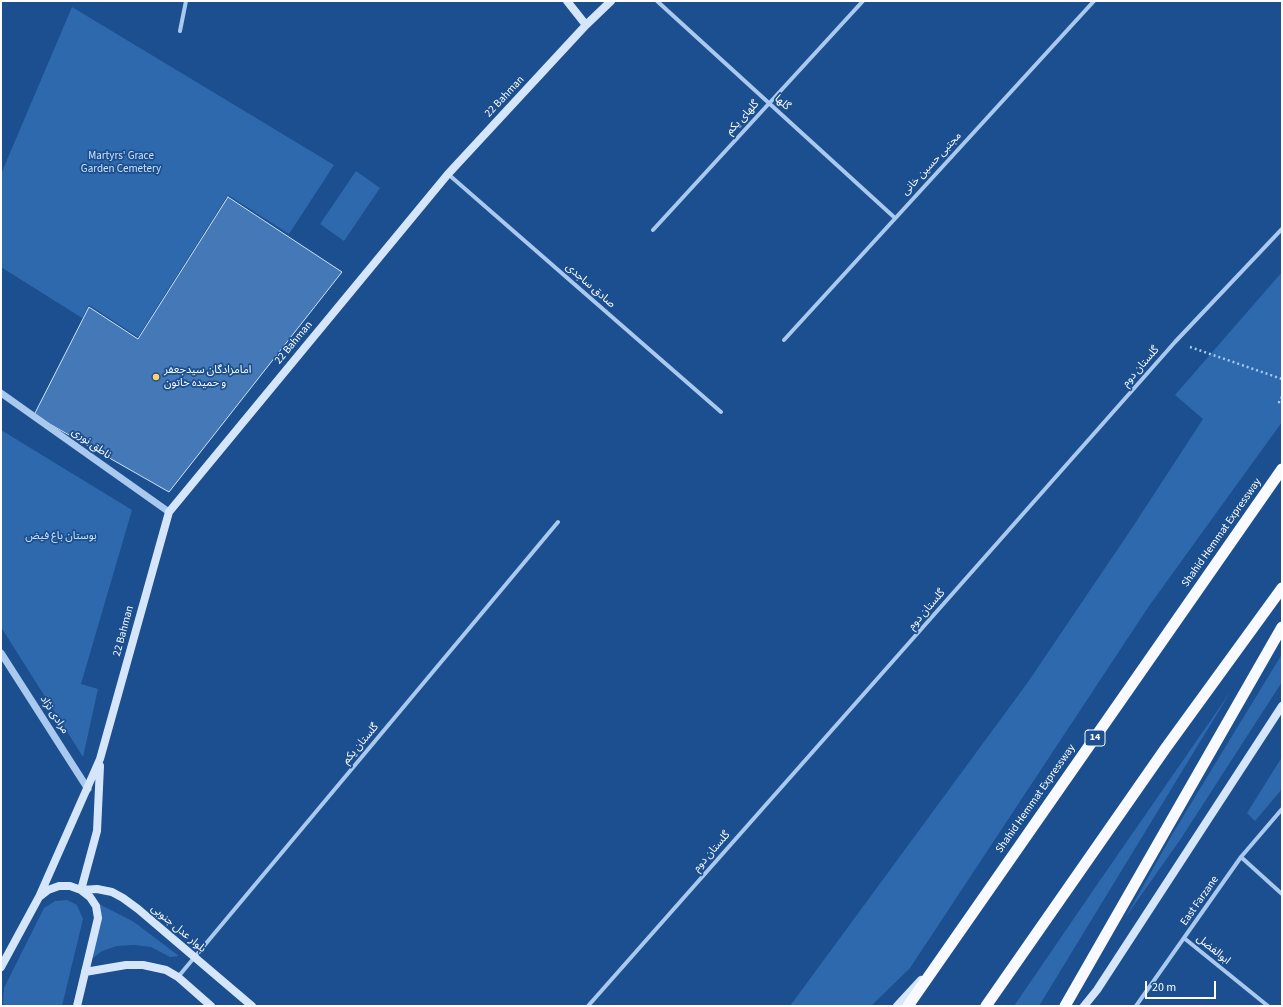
<!DOCTYPE html>
<meta charset="utf-8">
<style>
body{margin:0}
#map{position:relative;width:1283px;height:1007px;overflow:hidden;background:#1b4f8f;font-family:"Source Sans 3",sans-serif}
canvas{display:block}
.frame{position:absolute;inset:0;border:2px solid #fff;pointer-events:none}
.scale{position:absolute;left:1145px;top:981px;width:71px;height:18px;box-sizing:border-box;border:2px solid #fff;border-top:0;padding-left:5px;font-size:12px;line-height:14px;white-space:nowrap;color:#fff;-webkit-text-stroke:3px #1b4f8f;paint-order:stroke}
</style>
<div id="map">
<canvas width="1283" height="1007"></canvas>
<div class="frame"></div>
<div class="scale">20 m</div>
</div>
<script>
const ctx = document.querySelector('canvas').getContext('2d');
ctx.lineJoin = 'round';
function fillPath(path, color) {
  ctx.fillStyle = color;
  ctx.fill(path, 'evenodd');
}
function toPath(rows) {
  const path = new Path2D();
  for (const r of rows) {
    path.moveTo(r[0], r[1]);
    for (let i = 2; i < r.length; i += 2) path.lineTo(r[i], r[i + 1]);
  }
  return path;
}
function strokePath(path, color, width, dash) {
  ctx.strokeStyle = color;
  ctx.lineWidth = width;
  ctx.lineCap = dash ? 'butt' : 'round';
  ctx.setLineDash(dash || []);
  ctx.stroke(path);
}
function drawText(font, color, halo, rows, align = 'center') {
  ctx.font = font + ' "Source Sans 3","Noto Sans Arabic",sans-serif';
  ctx.lineWidth = 3.5;
  ctx.setLineDash([]);
  ctx.textBaseline = 'middle';
  ctx.strokeStyle = halo;
  ctx.fillStyle = color;
  for (const [text, x, y, turn = 0] of rows) {
    ctx.save();
    ctx.translate(x, y);
    ctx.rotate((+turn || 0) * Math.PI / 180);
    ctx.textAlign = isNaN(turn) ? turn : align;
    if (halo) ctx.strokeText(text, 0, 0);
    ctx.fillText(text, 0, 0);
    ctx.restore();
  }
}
fillPath(toPath([
 [72,7,334,165,289,234,228,195,138,337,89,305,82,318,1,267,1,174],
 [356,171,380,188,344,241,320,224],
 [1282,272,1282,422,1149,606,910,968,871,1006,790,1006,1028,682,1132,528,1203,419,1175,395],
 [1,430,132,510,81,684,98,689,83,757,1,627],
 [1282,654,1282,682,1180,840,1125,918,1173,833],
 [1231,691,1039,1006,1014,1006,1094,889],
 [1282,757,1282,789,1255,821,1247,813],
 [67,900,77,905,83,919,62,1006,5,1006,3,1003,4,988,44,908,55,901],
 [97,903,134,922,179,956,170,957,151,947,134,945,117,946,102,951,93,958]
]), '#2e69ad');
const building = toPath([
 [228,197,342,272,169,492,34,415,89,307,138,339,228,197]
]);
fillPath(building, '#4478b7');
strokePath(building, '#cfe3fa', 1);
strokePath(toPath([
 [1190,347,1282,379],
 [1282,397,1279,402,1282,404]
]), '#a9c9ee', 2.5, [2, 3]);
strokePath(toPath([
 [657,1,895,218],
 [180,31,186,1],
 [448,174,721,412],
 [653,230,863,1],
 [784,340,1094,1],
 [1241,857,1282,894],
 [1184,938,1268,1006],
 [178,977,558,522],
 [588,1006,1175,342,1282,229],
 [1136,1006,1241,857,1282,809]
]), '#a9c9ee', 4);
strokePath(toPath([
 [1,393,169,512],
 [1,653,88,789]
]), '#a9c9ee', 7);
strokePath(toPath([
 [567,1,586,25],
 [100,766,97,831,81,890,97,889,112,892,123,898,138,909,252,1006],
 [39,897,100,759,169,512,448,174,586,25,611,1],
 [1,967,39,897,48,890,59,886,70,886,81,890,90,897,96,906,98,918,77,1006],
 [85,972,126,965,143,965,166,970,178,977,211,1006],
 [897,1006,921,980],
 [1084,1006,1097,990,1282,706]
]), '#d6e6fa', 8);
strokePath(toPath([
 [908,1006,1282,469],
 [986,1006,1165,749,1282,588],
 [1065,1006,1282,627]
]), '#f8faff', 11);
for (const [x, y, r, color] of [
 [156,377,4,"#ffd166"]
]) {
  const dot = new Path2D();
  dot.arc(x, y, r, 0, 2 * Math.PI);
  ctx.fillStyle = color;
  ctx.fill(dot);
  strokePath(dot, '#1b4f8f', 1.5);
}
for (const [x, y, w] of [
 [1095,738,20]
]) {
  const box = new Path2D();
  box.roundRect(x - w / 2, y - 8, w, 16, 3);
  ctx.fillStyle = '#1b4f8f';
  ctx.fill(box);
  strokePath(box, '#fff', 1);
}
drawText('bold 10px', '#fff', null, [
 ["14",1095,738]
]);
drawText('11px', '#fff', '#1b4f8f', [
 ["22 Bahman",505,97,-47],
 ["گلها",782,103,42],
 ["گلهای یکم",743,118,-47],
 ["مجتبی حسین خانی",932,164,-47],
 ["صادق ساجدی",590,286,41],
 ["22 Bahman",294,343,-50],
 ["گلستان دوم",1141,367,-49],
 ["ناطق نوری",91,444,35],
 ["Shahid Hemmat Expressway",1222,533,-55],
 ["گلستان دوم",927,610,-49],
 ["22 Bahman",124,631,-75],
 ["مرادی نژاد",54,715,57],
 ["گلستان یکم",361,744,-50],
 ["Shahid Hemmat Expressway",1036,799,-55],
 ["گلستان دوم",712,852,-49],
 ["East Farzane",1200,901,-55],
 ["بلوار عدل جنوبی",178,929,40],
 ["ابوالفضل",1213,950,39]
]);
drawText('11px', '#cfe3fa', '#1b4f8f', [
 ["Martyrs' Grace",121,157],
 ["Garden Cemetery",121,170],
 ["بوستان باغ فیض",61,537]
]);
drawText('11px', '#fff', '#1b4f8f', [
 ["امامزادگان سیدجعفر",164,371],
 ["و حمیده خاتون",164,384]
], 'left');
</script>
